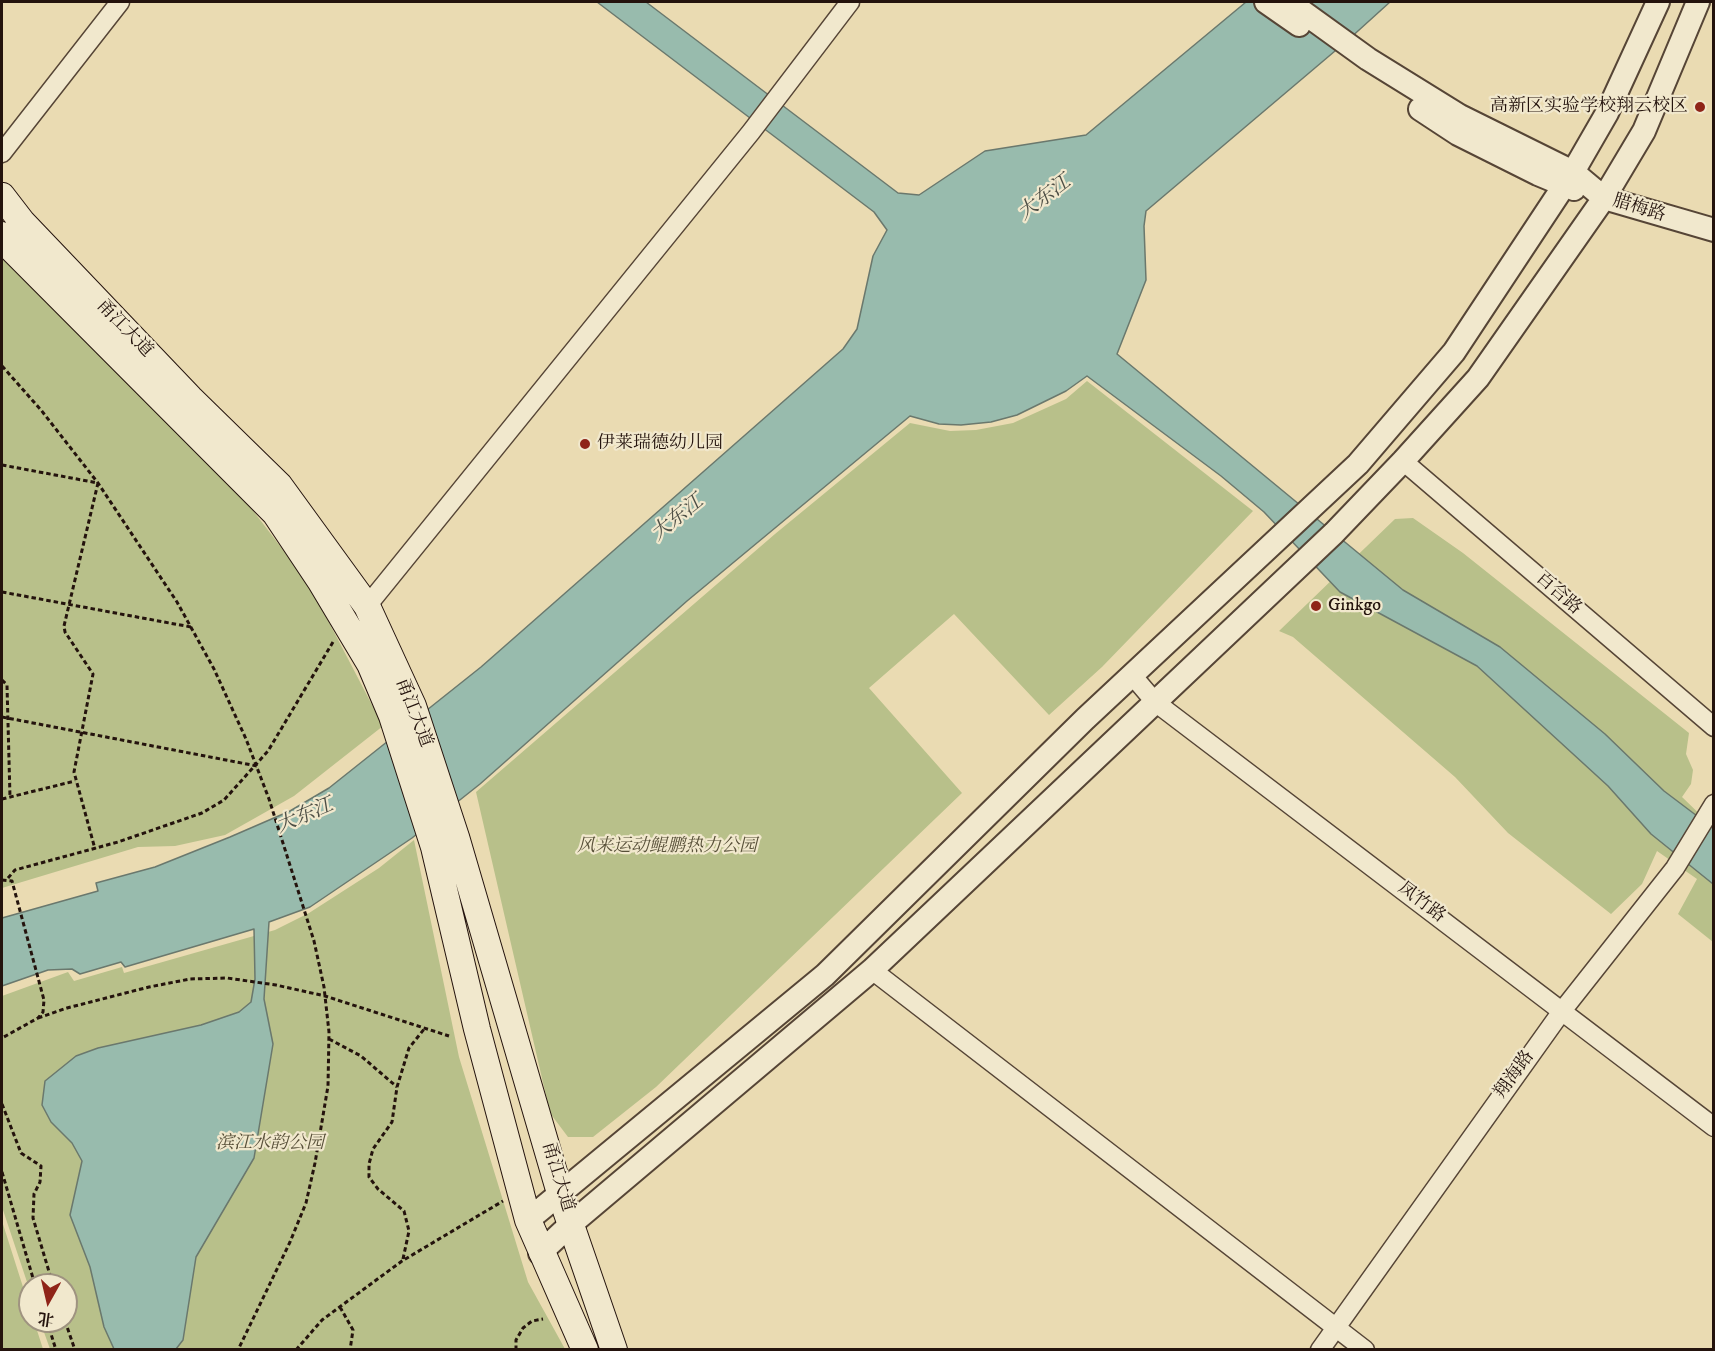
<!DOCTYPE html>
<meta charset="utf-8">
<style>
body{margin:0}
#map{position:relative;width:1715px;height:1351px;overflow:hidden;background:#eadbb2;font-family:"IM FELL DW Pica","Noto Serif SC",serif}
canvas{display:block}
.frame{position:absolute;inset:0;border:3px solid #24130d;pointer-events:none}
.north{position:absolute;left:18px;top:1273px;width:60px;height:60px;box-sizing:border-box;background:#f1e8cd;border:2px solid #9f9380;border-radius:50%;rotate:188deg;font-size:16px;font-weight:700;line-height:24px;text-align:center;color:#24130d}
.north::after{content:'';display:block;margin:auto;width:21px;height:27px;background:#8f2418;clip-path:polygon(50% 0,100% 100%,50% 72%,0 100%)}
</style>
<div id="map">
<canvas width="1715" height="1351"></canvas>
<div class="frame"></div>
<div class="north">北</div>
</div>
<script>
const ctx = document.querySelector('canvas').getContext('2d');
ctx.lineJoin = 'round';
function fillPath(path, color) {
  ctx.fillStyle = color;
  ctx.fill(path, 'evenodd');
}
function toPath(rows) {
  const path = new Path2D();
  for (const r of rows) {
    path.moveTo(r[0], r[1]);
    for (let i = 2; i < r.length; i += 2) path.lineTo(r[i], r[i + 1]);
  }
  return path;
}
function strokePath(path, color, width, dash) {
  ctx.strokeStyle = color;
  ctx.lineWidth = width;
  ctx.lineCap = dash ? 'butt' : 'round';
  ctx.setLineDash(dash || []);
  ctx.stroke(path);
}
function drawText(font, color, halo, rows, align = 'center') {
  ctx.font = font + ' "IM FELL DW Pica","Noto Serif SC",serif';
  ctx.lineWidth = 4.5;
  ctx.setLineDash([]);
  ctx.textBaseline = 'middle';
  ctx.strokeStyle = halo;
  ctx.fillStyle = color;
  for (const [text, x, y, turn = 0] of rows) {
    ctx.save();
    ctx.translate(x, y);
    ctx.rotate((+turn || 0) * Math.PI / 180);
    ctx.textAlign = isNaN(turn) ? turn : align;
    if (halo) ctx.strokeText(text, 0, 0);
    ctx.fillText(text, 0, 0);
    ctx.restore();
  }
}
fillPath(toPath([
 [2,256,248,504,309,584,383,726,294,796,225,835,175,846,138,847,2,888],
 [1087,381,1253,511,1102,667,1049,715,954,614,869,688,962,793,656,1087,593,1137,568,1137,550,1113,476,792,775,534,910,423,950,431,976,430,1013,423,1066,399],
 [1413,518,1463,553,1689,733,1686,754,1693,770,1691,784,1682,797,1713,827,1713,942,1678,914,1697,879,1657,851,1642,884,1611,914,1508,833,1455,777,1293,637,1279,631,1395,519],
 [414,840,459,1057,528,1282,565,1349,50,1349,40,1321,66,1321,66,1285,30,1285,30,1291,2,1207,2,996,68,972,74,981,122,967,124,973,275,930,309,913,379,868],
 [2,1221,30,1309,30,1321,34,1321,43,1349,2,1349]
]), '#b8c08a');
const water = toPath([
 [597,2,646,2,898,193,919,195,985,151,1086,135,1246,2,1390,2,1348,40,1146,211,1144,226,1146,280,1117,354,1403,590,1500,647,1605,734,1664,791,1713,828,1713,884,1651,834,1608,786,1477,666,1340,592,1264,512,1221,476,1087,376,1066,391,1017,415,991,422,961,425,939,424,910,416,687,601,480,784,412,838,310,907,269,922,264,999,273,1044,254,1158,196,1257,183,1340,176,1349,114,1349,104,1327,90,1267,70,1215,82,1161,72,1143,51,1122,42,1105,45,1081,76,1056,98,1048,201,1025,239,1012,251,1002,255,979,254,929,125,967,121,962,80,974,72,969,48,970,2,986,2,918,98,891,96,883,155,867,230,837,290,811,329,788,481,667,843,349,857,329,873,256,887,230,874,212,597,2]
]);
fillPath(water, '#98bbad');
strokePath(water, '#6a786d', 1.5);
const minor = toPath([
 [2,153,120,2],
 [1403,461,1714,727],
 [367,606,751,132,850,2],
 [1132,675,1155,702,1714,1127],
 [872,970,1365,1350],
 [1320,1350,1562,1011,1675,868,1714,804]
]);
const tertiary = toPath([
 [1266,2,1299,25],
 [1289,2,1368,59,1460,116,1573,172,1604,198,1714,230],
 [1420,109,1458,134,1538,174,1574,189],
 [528,1220,825,975,1085,719,1358,464,1454,352,1573,172,1607,113,1658,2],
 [540,1253,571,1224,872,970,1334,533,1403,461,1478,378,1604,198,1644,131,1698,2]
]);
const secondary = toPath([
 [2,196,22,222,190,398,279,485,367,606,413,706,456,837,560,1193,614,1350],
 [2,235,12,249,275,513,321,582,370,664,392,716,434,847,477,1029,528,1220,585,1350]
]);
strokePath(minor, '#564536', 21);
strokePath(tertiary, '#564536', 26);
strokePath(secondary, '#24130d', 28);
strokePath(toPath([
 [2,366,41,410,98,483,177,602,214,669,246,739,269,799,314,941,324,987,329,1032,328,1086,315,1163,306,1203,290,1242,238,1350],
 [2,465,98,483,64,626,65,632,93,674,74,772,95,849],
 [2,592,191,627],
 [2,680,7,685,10,797],
 [2,717,257,766],
 [2,799,75,781],
 [8,878,15,870,118,842,202,813,224,800,268,751,333,642],
 [2,880,12,881,44,1000,43,1012,38,1018,2,1038],
 [38,1018,67,1008,149,987,190,979,227,978,276,985,325,996,449,1036],
 [329,1039,361,1056,397,1087],
 [2,1104,21,1153,41,1166,40,1182,34,1194,33,1218,53,1285],
 [2,1172,35,1285],
 [403,1259,409,1231,404,1211,378,1189,369,1177,369,1164,373,1149,392,1122,397,1087,409,1048,425,1028],
 [340,1307,353,1330,350,1350],
 [47,1321,56,1350],
 [65,1321,75,1350],
 [296,1350,322,1320,402,1261,503,1201],
 [516,1350,516,1340,523,1328,532,1321,543,1319]
]), '#24130d', 3, [4.5, 3]);
strokePath(minor, '#f1e8cd', 18);
strokePath(tertiary, '#f1e8cd', 22);
strokePath(secondary, '#f1e8cd', 26);
for (const [x, y, r, color] of [
 [1700,107,6,"#8f2418"],
 [585,444,6,"#8f2418"],
 [1316,606,6,"#8f2418"]
]) {
  const dot = new Path2D();
  dot.arc(x, y, r, 0, 2 * Math.PI);
  ctx.fillStyle = color;
  ctx.fill(dot);
  strokePath(dot, '#f1e8cd', 2);
}
drawText('18px', '#24130d', '#f1e8cd', [
 ["高新区实验学校翔云校区",1688,107,"right"],
 ["伊莱瑞德幼儿园",597,444],
 ["Ginkgo",1328,606]
], 'left');
drawText('18px', '#24130d', '#f1e8cd', [
 ["腊梅路",1639,209,17],
 ["甬江大道",124,329,46],
 ["百合路",1558,594,41],
 ["甬江大道",413,713,69],
 ["凤竹路",1421,903,37],
 ["翔海路",1515,1075,-54],
 ["甬江大道",557,1177,73]
]);
drawText('italic 18px', '#585039', '#f1e8cd', [
 ["风来运动鲲鹏热力公园",667,847],
 ["滨江水韵公园",270,1144]
]);
drawText('italic 20px', '#4d4e45', '#f1e8cd', [
 ["大东江",1045,199,-37],
 ["大东江",678,519,-39],
 ["大东江",305,817,-23]
]);
</script>
